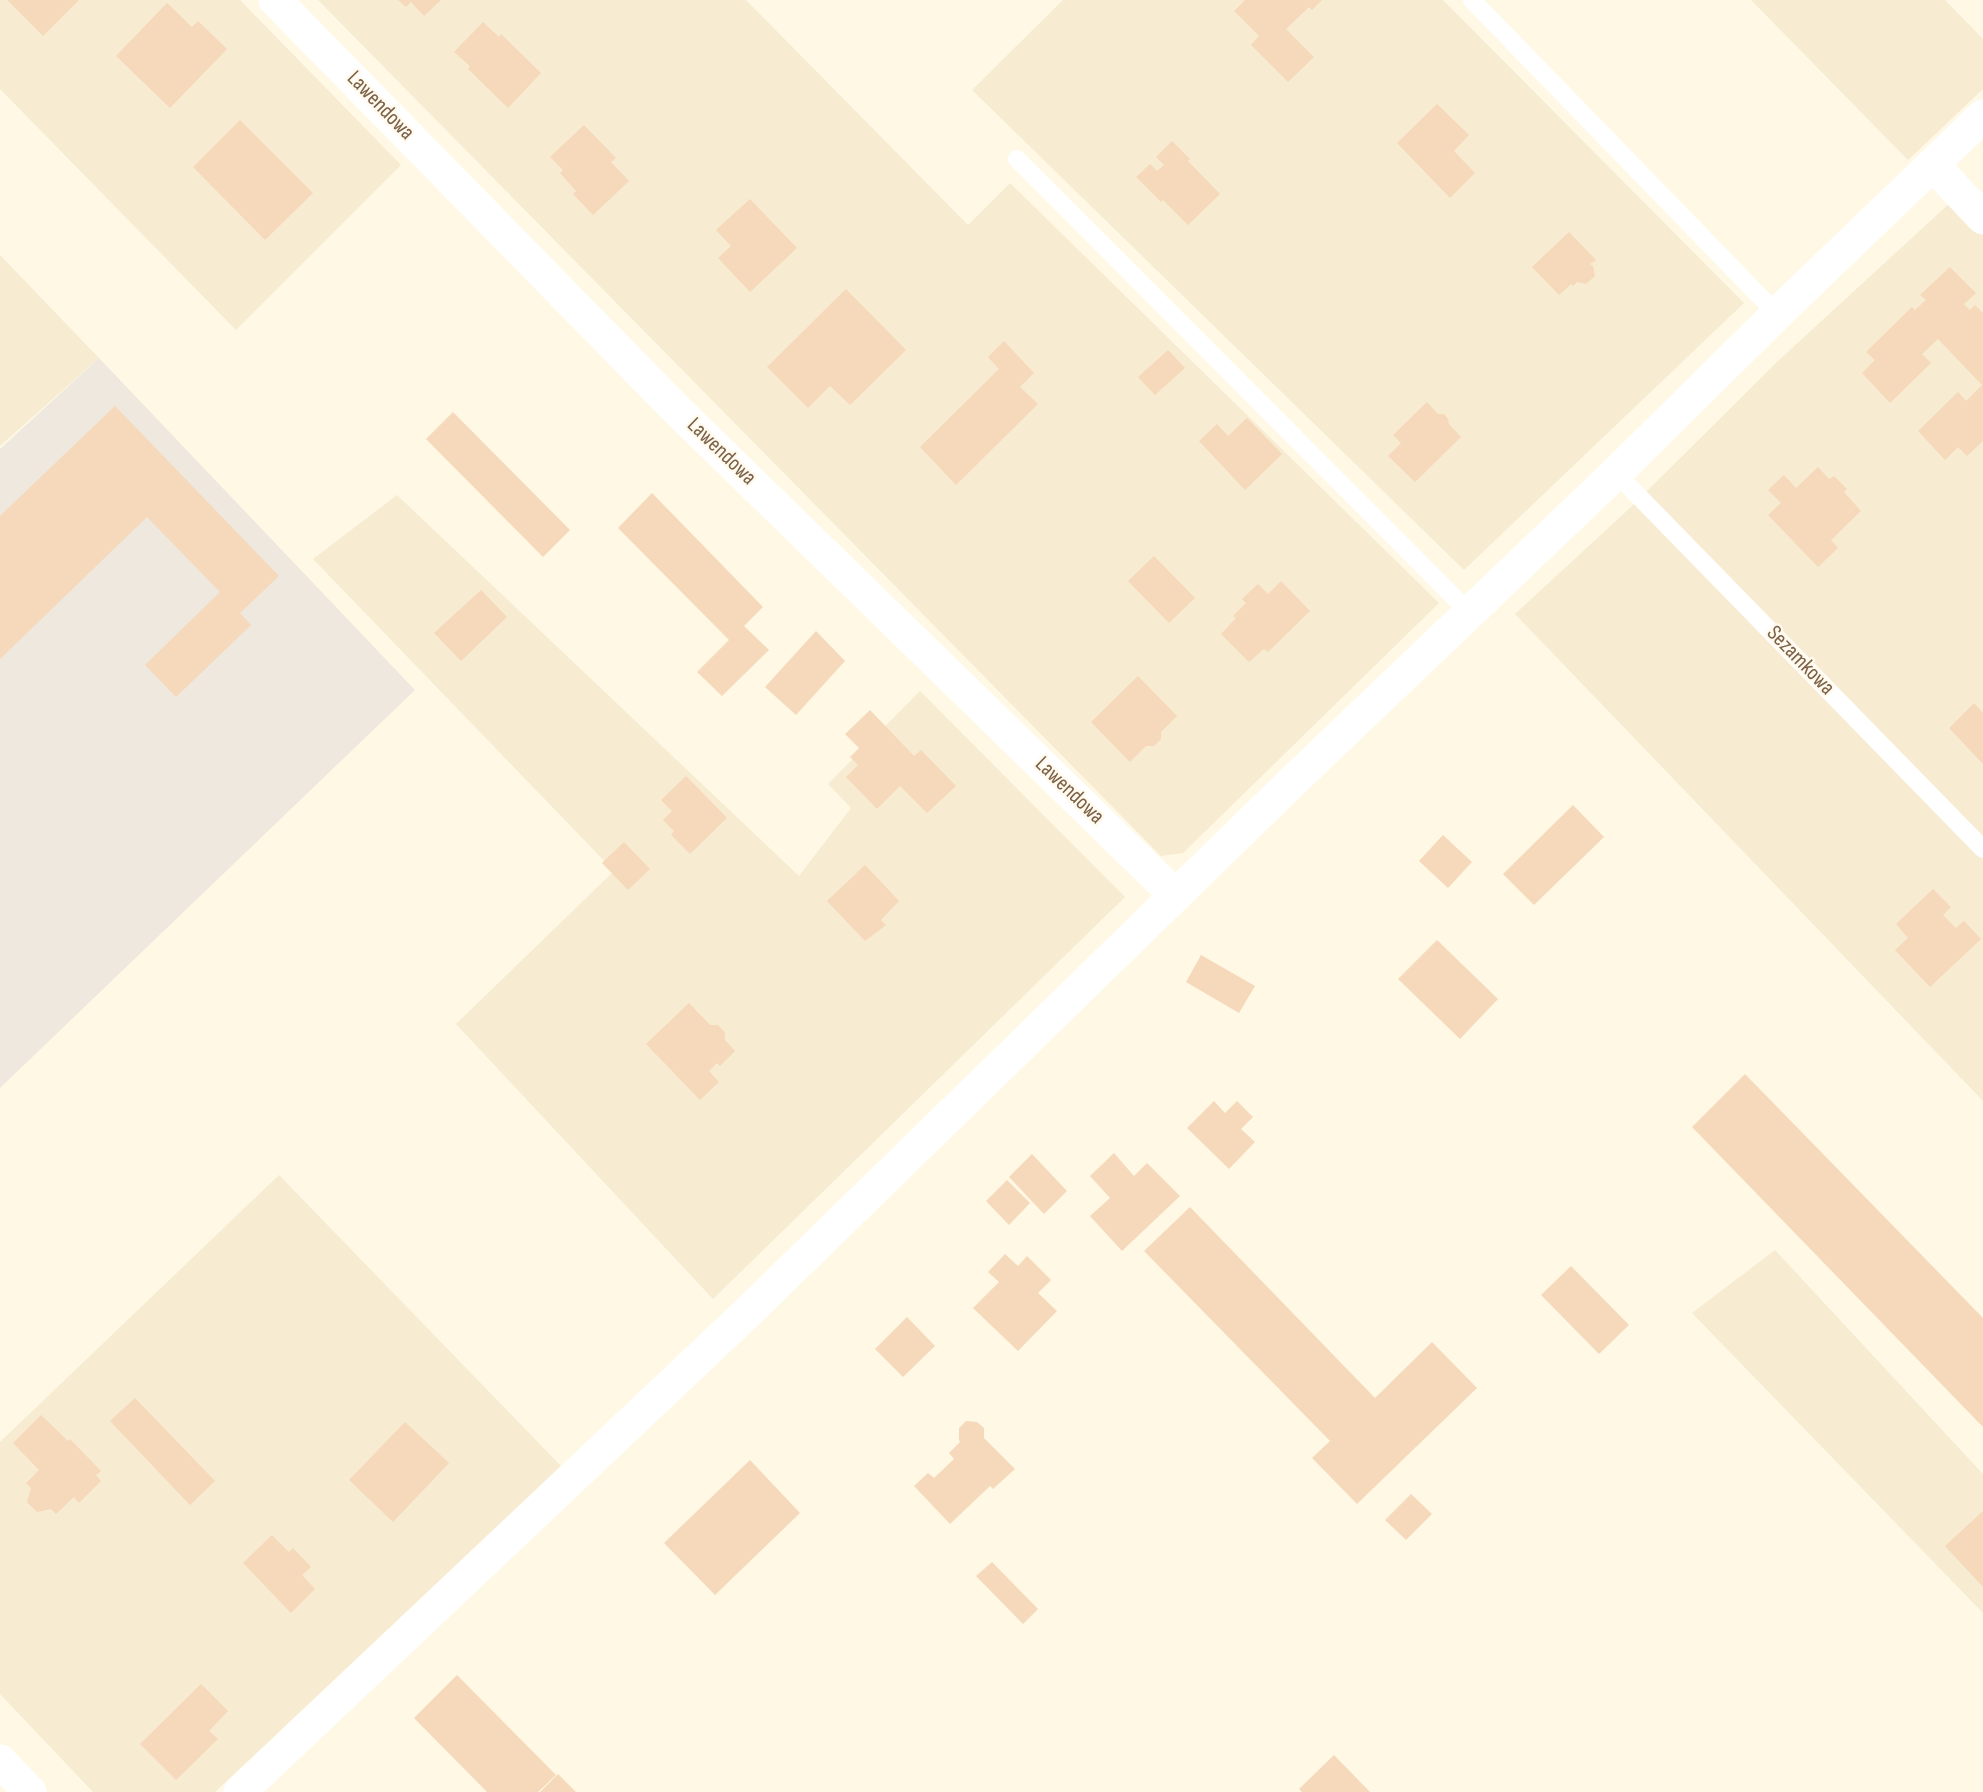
<!DOCTYPE html>
<style>
body{margin:0}
canvas{display:block;background:#fef8e5}
</style>
<canvas width="1983" height="1792"></canvas>
<script>
const ctx = document.querySelector('canvas').getContext('2d');
ctx.lineJoin = 'round';
function fillPath(path, color) {
  ctx.fillStyle = color;
  ctx.fill(path, 'evenodd');
}
function toPath(rows) {
  const path = new Path2D();
  for (const r of rows) {
    path.moveTo(r[0], r[1]);
    for (let i = 2; i < r.length; i += 2) path.lineTo(r[i], r[i + 1]);
  }
  return path;
}
function strokePath(path, color, width, dash) {
  ctx.strokeStyle = color;
  ctx.lineWidth = width;
  ctx.lineCap = dash ? 'butt' : 'round';
  ctx.setLineDash(dash || []);
  ctx.stroke(path);
}
function drawText(font, color, halo, rows, align = 'center') {
  ctx.font = font + ' "Sofia Sans Condensed",sans-serif';
  ctx.lineWidth = 5;
  ctx.setLineDash([]);
  ctx.textBaseline = 'middle';
  ctx.strokeStyle = halo;
  ctx.fillStyle = color;
  for (const [text, x, y, turn = 0] of rows) {
    ctx.save();
    ctx.translate(x, y);
    ctx.rotate((+turn || 0) * Math.PI / 180);
    ctx.textAlign = isNaN(turn) ? turn : align;
    if (halo) ctx.strokeText(text, 0, 0);
    ctx.fillText(text, 0, 0);
    ctx.restore();
  }
}
fillPath(toPath([
 [0,0,240,0,401,165,236,330,0,89],
 [318,0,746,0,968,225,1010,183,1439,603,1183,853,1161,856],
 [1063,0,1443,0,1744,303,1464,570,972,90],
 [1751,0,1945,0,1983,39,1983,89,1908,160],
 [1952,201,1983,235,1983,1101,1515,614,1631,507,1778,361],
 [0,255,99,358,0,446],
 [397,495,799,876,851,808,828,784,920,691,1125,897,713,1299,456,1024,614,871,313,559],
 [279,1175,561,1466,215,1792,93,1792,0,1694,0,1442],
 [1775,1250,1983,1474,1983,1613,1692,1313]
]), '#f7ebd2');
fillPath(toPath([
 [99,358,415,690,0,1088,0,449]
]), '#eee8df');
fillPath(toPath([
 [7,0,79,0,43,36],
 [398,0,441,0,424,16,411,2,406,7],
 [1245,0,1322,0,1312,10,1309,7,1286,29,1314,57,1288,82,1251,45,1259,36,1234,11],
 [167,3,192,27,198,21,227,49,170,108,116,56],
 [483,22,499,37,501,34,541,73,508,108,468,69,470,66,454,52],
 [1437,104,1469,135,1454,151,1475,173,1450,198,1397,143],
 [240,120,313,193,265,240,193,167],
 [584,125,616,158,611,162,629,181,593,215,573,194,576,191,560,173,563,170,550,157],
 [1172,141,1190,159,1188,161,1220,194,1188,225,1163,200,1161,202,1136,177,1150,164,1157,171,1164,165,1156,157],
 [750,199,797,248,750,292,718,258,731,246,716,230],
 [1569,232,1596,260,1590,264,1593,266,1595,276,1586,284,1577,282,1573,286,1571,284,1559,295,1532,267],
 [1950,267,1976,293,1964,304,1970,310,1975,305,1983,313,1983,441,1967,456,1958,447,1945,460,1918,431,1958,392,1966,401,1982,385,1938,339,1922,354,1931,363,1890,403,1862,373,1875,360,1866,352,1912,307,1915,310,1926,300,1920,295],
 [846,289,906,350,850,405,830,386,808,408,767,367],
 [1004,341,1034,373,1020,387,1038,404,956,485,920,447,999,369,988,357],
 [1168,350,1185,368,1155,395,1138,377],
 [1427,402,1438,414,1444,414,1448,419,1449,424,1461,437,1415,482,1388,456,1401,443,1393,435],
 [115,406,279,576,240,613,251,625,176,697,145,665,220,592,147,517,0,659,0,516],
 [453,412,570,530,543,557,426,439],
 [1247,418,1282,454,1245,490,1199,441,1217,424,1228,436],
 [1818,467,1829,479,1834,476,1847,489,1844,492,1861,511,1831,540,1838,548,1818,567,1768,515,1781,503,1768,490,1784,475,1796,488],
 [652,493,763,607,744,626,769,650,722,696,697,672,729,640,618,528],
 [1154,556,1195,598,1169,623,1128,581],
 [1281,581,1310,611,1268,652,1264,649,1249,662,1221,634,1236,618,1233,616,1246,603,1242,599,1258,584,1268,594],
 [481,590,507,617,461,661,434,633],
 [816,631,845,661,796,715,765,687],
 [1138,676,1177,716,1161,732,1161,739,1154,746,1146,746,1130,762,1091,722],
 [1974,703,1983,713,1983,764,1949,728],
 [870,710,914,756,921,750,956,786,927,813,900,786,877,809,846,777,858,765,850,757,859,748,845,734],
 [686,776,727,818,690,854,671,835,674,831,663,820,672,811,661,800],
 [1573,805,1604,837,1534,905,1503,874],
 [1443,835,1472,862,1448,888,1419,861],
 [624,842,650,869,628,890,602,863],
 [865,865,899,901,881,920,886,925,865,941,827,901],
 [1933,889,1951,907,1943,915,1956,928,1964,921,1981,939,1930,987,1895,950,1908,938,1896,924],
 [1437,940,1498,999,1460,1039,1398,979],
 [1201,955,1255,986,1239,1013,1186,982],
 [689,1003,710,1025,718,1025,725,1033,725,1040,735,1051,720,1066,717,1063,709,1071,719,1082,700,1100,646,1044],
 [1745,1074,1983,1318,1983,1427,1692,1127],
 [1214,1101,1225,1113,1237,1101,1253,1117,1241,1129,1255,1142,1229,1169,1187,1128],
 [1114,1153,1134,1176,1147,1163,1180,1196,1122,1251,1090,1216,1110,1198,1090,1176],
 [1032,1154,1067,1191,1044,1214,1009,1177],
 [1007,1180,1030,1203,1009,1225,986,1201],
 [1190,1207,1375,1398,1432,1342,1477,1388,1357,1504,1312,1458,1330,1441,1144,1251],
 [1005,1254,1018,1266,1027,1256,1051,1280,1038,1293,1057,1311,1018,1351,973,1308,999,1282,988,1272],
 [1571,1266,1629,1325,1599,1354,1541,1295],
 [907,1317,935,1346,903,1377,875,1349],
 [135,1398,215,1481,190,1505,110,1421],
 [41,1415,68,1441,70,1439,101,1471,96,1475,101,1481,79,1503,74,1497,56,1514,51,1509,37,1512,27,1502,31,1488,26,1483,39,1470,13,1443],
 [966,1421,977,1422,984,1428,984,1438,1015,1469,993,1489,990,1486,950,1524,914,1486,928,1473,934,1478,954,1459,949,1453,960,1442,959,1440,959,1428],
 [405,1422,449,1463,393,1522,349,1480],
 [750,1460,800,1513,715,1595,664,1543],
 [1411,1494,1432,1514,1406,1540,1385,1520],
 [1983,1511,1983,1587,1945,1546],
 [272,1535,289,1552,293,1548,311,1567,302,1575,315,1589,291,1613,243,1563],
 [992,1562,1038,1609,1023,1624,976,1576],
 [457,1675,556,1775,538,1792,487,1792,414,1718],
 [201,1684,228,1711,209,1731,218,1739,176,1780,140,1744],
 [1334,1755,1370,1792,1302,1792,1299,1789],
 [558,1774,576,1792,540,1792]
]), '#f6d9ba');
strokePath(toPath([
 [1472,0,1777,314],
 [1017,159,1469,612],
 [1616,473,1983,849]
]), '#fff', 18);
strokePath(toPath([
 [275,0,677,410,1175,895],
 [1933,165,1983,218],
 [240,1792,748,1312,1292,782,1616,473,1777,314,1983,116]
]), '#fff', 33);
strokePath(toPath([
 [0,1761,30,1792]
]), '#fff', 33);
drawText('22px', '#7a6047', '#fffaed', [
 ["Lawendowa",380,106,46],
 ["Lawendowa",721,452,44],
 ["Sezamkowa",1800,661,46],
 ["Lawendowa",1069,791,44]
]);
</script>
